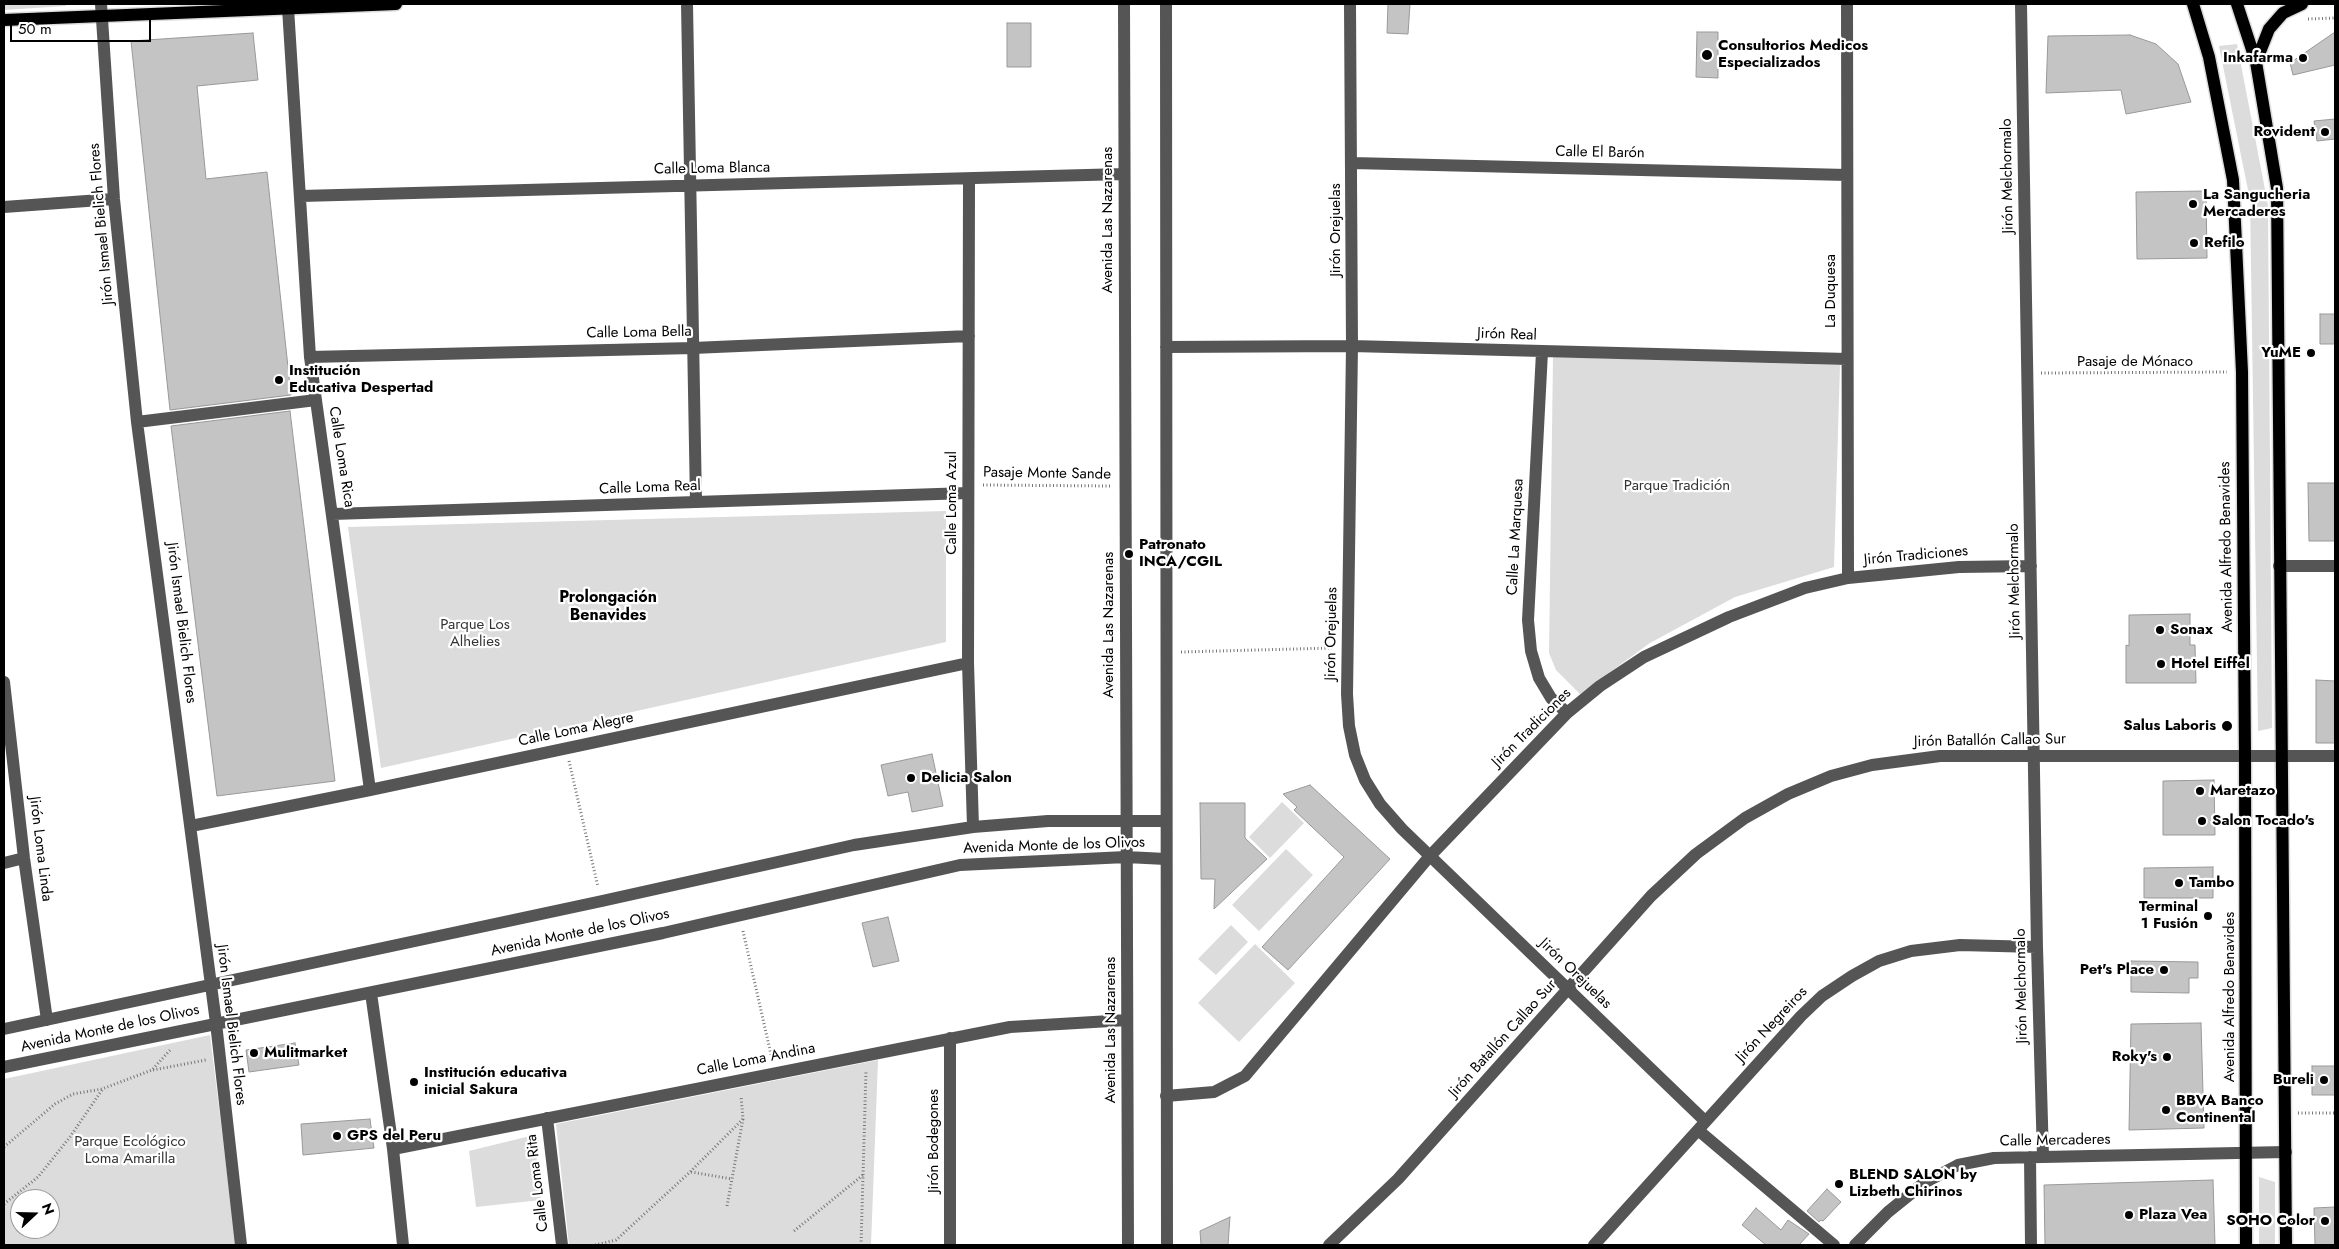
<!DOCTYPE html>
<meta charset="utf-8">
<style>
body{margin:0}
#map{position:relative;width:2339px;height:1249px;overflow:hidden;background:#fff;font-family:Jost,sans-serif}
canvas{display:block}
.frame{position:absolute;inset:0;border:5px solid #000;pointer-events:none}
.north{position:absolute;left:10px;top:1189px;width:50px;height:50px;box-sizing:border-box;background:#fff;border:1px solid #999;border-radius:50%;rotate:69deg;font-size:14px;font-weight:700;line-height:20px;text-align:center;color:#000}
.north::after{content:'';display:block;margin:auto;width:18px;height:22px;background:#000;clip-path:polygon(50% 0,100% 100%,50% 72%,0 100%)}
.scale{position:absolute;left:10px;top:20px;width:141px;height:22px;box-sizing:border-box;border:2px solid #000;border-top:0;padding-left:6px;font-size:15px;line-height:18px;white-space:nowrap;color:#000;-webkit-text-stroke:4px #fff;paint-order:stroke}
</style>
<div id="map">
<canvas width="2339" height="1249"></canvas>
<div class="frame"></div>
<div class="north">N</div>
<div class="scale">50 m</div>
</div>
<script>
const ctx = document.querySelector('canvas').getContext('2d');
ctx.lineJoin = 'round';
function fillPath(path, color) {
  ctx.fillStyle = color;
  ctx.fill(path, 'evenodd');
}
function toPath(rows) {
  const path = new Path2D();
  for (const r of rows) {
    path.moveTo(r[0], r[1]);
    for (let i = 2; i < r.length; i += 2) path.lineTo(r[i], r[i + 1]);
  }
  return path;
}
function strokePath(path, color, width, dash) {
  ctx.strokeStyle = color;
  ctx.lineWidth = width;
  ctx.lineCap = dash ? 'butt' : 'round';
  ctx.setLineDash(dash || []);
  ctx.stroke(path);
}
function drawText(font, color, halo, rows, align = 'center') {
  ctx.font = font + ' Jost,sans-serif';
  ctx.lineWidth = 4.5;
  ctx.setLineDash([]);
  ctx.textBaseline = 'middle';
  ctx.strokeStyle = halo;
  ctx.fillStyle = color;
  for (const [text, x, y, turn = 0] of rows) {
    ctx.save();
    ctx.translate(x, y);
    ctx.rotate((+turn || 0) * Math.PI / 180);
    ctx.textAlign = isNaN(turn) ? turn : align;
    if (halo) ctx.strokeText(text, 0, 0);
    ctx.fillText(text, 0, 0);
    ctx.restore();
  }
}
fillPath(toPath([
 [4,4,66,4,66,6,4,10],
 [2237,44,2268,205,2272,728,2258,731,2250,200,2219,46],
 [1553,357,1840,365,1834,567,1735,597,1650,643,1580,694,1556,670,1549,653],
 [946,511,946,642,381,768,348,527],
 [1282,802,1304,823,1270,858,1249,837],
 [1286,849,1313,875,1259,931,1232,905],
 [1231,925,1248,942,1216,975,1198,959],
 [1255,944,1295,983,1239,1042,1198,1003],
 [210,1035,236,1245,4,1245,4,1079],
 [20,1199,50,1199,50,1229,20,1229],
 [878,1060,871,1245,569,1245,556,1124],
 [534,1135,541,1200,476,1207,469,1151],
 [2259,1177,2275,1182,2275,1245,2259,1245]
]), '#dcdcdc');
const building = toPath([
 [1388,4,1410,4,1408,34,1387,33,1388,4],
 [1007,23,1031,23,1031,67,1007,67,1007,23],
 [1697,32,1718,32,1718,78,1696,77,1697,32],
 [2335,32,2335,65,2293,75,2290,63,2335,32],
 [253,33,258,80,197,86,206,179,267,172,291,395,170,410,131,41,253,33],
 [2130,35,2156,44,2178,64,2191,102,2126,114,2121,90,2046,93,2048,36,2130,35],
 [2335,119,2335,139,2317,141,2314,121,2335,119],
 [2206,191,2207,258,2137,259,2136,192,2206,191],
 [2320,314,2335,314,2335,344,2320,344,2320,314],
 [290,411,335,781,217,796,171,426,290,411],
 [2308,483,2335,483,2335,541,2309,541,2308,483],
 [2190,614,2190,645,2195,645,2196,683,2126,683,2126,645,2129,646,2129,615,2190,614],
 [2316,680,2335,681,2335,743,2316,743,2316,680],
 [932,754,943,806,912,812,908,792,888,796,881,765,932,754],
 [2214,780,2215,835,2163,835,2163,781,2214,780],
 [1310,785,1390,859,1288,970,1262,947,1344,857,1294,810,1297,807,1283,794,1310,785],
 [1200,803,1245,803,1245,838,1267,859,1214,909,1215,879,1201,879,1200,803],
 [2213,867,2213,898,2144,898,2144,868,2213,867],
 [888,917,899,961,873,967,862,923,888,917],
 [2131,961,2198,962,2198,978,2189,978,2189,993,2131,992,2131,961],
 [2201,1023,2204,1128,2129,1130,2131,1024,2201,1023],
 [295,1043,299,1065,249,1072,246,1050,295,1043],
 [2312,1066,2335,1066,2335,1095,2312,1095,2312,1066],
 [370,1119,374,1148,303,1155,301,1124,370,1119],
 [2213,1180,2215,1245,2045,1245,2044,1185,2213,1180],
 [1827,1189,1841,1202,1823,1221,1821,1220,1819,1222,1807,1211,1827,1189],
 [2335,1207,2335,1245,2315,1245,2314,1208,2335,1207],
 [1756,1208,1781,1230,1788,1220,1809,1234,1799,1245,1766,1245,1742,1225,1756,1208],
 [1230,1217,1228,1245,1201,1245,1200,1231,1230,1217]
]);
fillPath(building, '#c4c4c4');
strokePath(building, '#999', 1);
const major = toPath([
 [2193,4,2209,57,2233,180,2242,372,2245,756,2246,1245],
 [2237,4,2256,62,2277,188,2286,1245],
 [4,20,396,4],
 [2256,62,2269,29,2283,13,2302,4]
]);
strokePath(major, '#dbdbdb', 15);
strokePath(toPath([
 [2308,19,2335,18],
 [2041,373,2227,372],
 [983,485,1112,486],
 [1181,652,1332,648],
 [569,761,598,887],
 [743,931,772,1059],
 [153,1070,206,1060],
 [2298,1113,2335,1113],
 [4,1147,55,1104,73,1094,102,1089,152,1070,171,1049],
 [691,1172,732,1179],
 [4,1204,38,1177,70,1137,102,1090],
 [727,1206,743,1119,741,1096],
 [794,1231,863,1175],
 [595,1245,616,1240,690,1172,743,1119],
 [861,1245,866,1071]
]), '#777', 3, [1, 2.5]);
strokePath(toPath([
 [101,4,114,199,137,422,216,1023,241,1245],
 [687,4,696,502],
 [1124,4,1128,1245],
 [1166,4,1167,1245],
 [1350,4,1352,346,1347,694,1349,726,1355,755,1365,780,1380,804,1402,829,1705,1121],
 [1847,4,1848,578],
 [2021,4,2037,947,2043,1157],
 [288,8,310,357,370,790],
 [1352,163,1847,175],
 [969,179,968,663,973,827],
 [301,196,1124,174],
 [4,207,114,199],
 [1166,347,1352,346,1847,359],
 [1542,352,1528,620,1531,651,1539,678,1551,698,1567,713],
 [310,357,693,348,969,336],
 [137,422,316,400],
 [333,514,968,493],
 [2279,566,2335,566],
 [4,682,24,858,47,1020],
 [191,826,370,790,968,663],
 [4,863,24,858],
 [371,993,393,1149,403,1245],
 [4,1029,602,901,854,845,973,827,1048,821,1166,821],
 [4,1067,663,933,960,865,1126,857,1166,859],
 [1166,1096,1214,1092,1245,1076,1429,857,1567,713,1600,686,1644,657,1729,617,1805,588,1848,578,1959,567,2031,566],
 [547,1118,562,1245],
 [1698,1130,1834,1245],
 [393,1149,1010,1027,1127,1020],
 [2030,1157,2031,1245],
 [950,1245,950,1038],
 [1329,1245,1398,1179,1651,896,1696,854,1745,818,1788,794,1831,776,1872,765,1940,756,2335,756],
 [1594,1245,1801,1016,1822,996,1852,976,1879,961,1911,951,1960,945,2037,947],
 [1855,1245,1888,1212,1924,1183,1958,1165,1994,1158,2286,1152]
]), '#555', 12);
strokePath(major, '#000', 12);
for (const [x, y, r, color] of [
 [1707,55,6,"#000"],
 [2303,58,5,"#000"],
 [2325,132,5,"#000"],
 [2193,204,5,"#000"],
 [2194,243,5,"#000"],
 [2311,353,5,"#000"],
 [279,380,5,"#000"],
 [1129,554,5,"#000"],
 [2160,630,5,"#000"],
 [2161,664,5,"#000"],
 [2227,726,6,"#000"],
 [911,778,5,"#000"],
 [2200,791,5,"#000"],
 [2202,821,5,"#000"],
 [2179,883,5,"#000"],
 [2208,916,5,"#000"],
 [2164,970,5,"#000"],
 [254,1053,5,"#000"],
 [2167,1057,5,"#000"],
 [2324,1080,5,"#000"],
 [414,1082,5,"#000"],
 [2166,1110,5,"#000"],
 [337,1136,5,"#000"],
 [1839,1184,5,"#000"],
 [2129,1215,5,"#000"],
 [2325,1221,5,"#000"]
]) {
  const dot = new Path2D();
  dot.arc(x, y, r, 0, 2 * Math.PI);
  ctx.fillStyle = color;
  ctx.fill(dot);
  strokePath(dot, '#fff', 2);
}
drawText('bold 15px', '#000', '#fff', [
 ["Consultorios Medicos",1718,46],
 ["Especializados",1718,63],
 ["Inkafarma",2293,58,"right"],
 ["Rovident",2315,132,"right"],
 ["La Sangucheria",2203,195],
 ["Mercaderes",2203,212],
 ["Refilo",2204,243],
 ["YuME",2301,353,"right"],
 ["Institución",289,371],
 ["Educativa Despertad",289,388],
 ["Patronato",1139,545],
 ["INCA/CGIL",1139,562],
 ["Sonax",2170,630],
 ["Hotel Eiffel",2171,664],
 ["Salus Laboris",2216,726,"right"],
 ["Delicia Salon",921,778],
 ["Maretazo",2210,791],
 ["Salon Tocado's",2212,821],
 ["Tambo",2189,883],
 ["Terminal",2198,907,"right"],
 ["1 Fusión",2198,924,"right"],
 ["Pet's Place",2154,970,"right"],
 ["Mulitmarket",264,1053],
 ["Roky's",2157,1057,"right"],
 ["Institución educativa",424,1073],
 ["inicial Sakura",424,1090],
 ["Bureli",2314,1080,"right"],
 ["BBVA Banco",2176,1101],
 ["Continental",2176,1118],
 ["GPS del Peru",347,1136],
 ["BLEND SALON by",1849,1175],
 ["Lizbeth Chirinos",1849,1192],
 ["Plaza Vea",2139,1215],
 ["SOHO Color",2315,1221,"right"]
], 'left');
drawText('15px', '#000', '#fff', [
 ["Calle El Barón",1600,153,1],
 ["Calle Loma Blanca",712,169,-1],
 ["Jirón Melchormalo",2008,176,-91],
 ["Avenida Las Nazarenas",1108,220,-90],
 ["Jirón Ismael Bielich Flores",102,224,-95],
 ["Jirón Orejuelas",1336,230,-90],
 ["La Duquesa",1831,291,-90],
 ["Calle Loma Bella",639,333,-1],
 ["Jirón Real",1507,335,2],
 ["Pasaje de Mónaco",2135,362],
 ["Calle Loma Rica",341,457,81],
 ["Pasaje Monte Sande",1047,474,1],
 ["Calle Loma Real",650,488,-2],
 ["Calle Loma Azul",952,503,-90],
 ["Calle La Marquesa",1516,537,-87],
 ["Avenida Alfredo Benavides",2227,547,-91],
 ["Jirón Tradiciones",1916,556,-5],
 ["Jirón Melchormalo",2015,581,-91],
 ["Jirón Ismael Bielich Flores",181,623,83],
 ["Avenida Las Nazarenas",1109,625,-90],
 ["Jirón Orejuelas",1332,634,-89],
 ["Jirón Tradiciones",1532,728,-45],
 ["Calle Loma Alegre",576,730,-12],
 ["Jirón Batallón Callao Sur",1990,741,-1],
 ["Avenida Monte de los Olivos",1054,846,-2],
 ["Jirón Loma Linda",40,849,83],
 ["Avenida Monte de los Olivos",580,933,-12],
 ["Jirón Orejuelas",1575,974,44],
 ["Jirón Melchormalo",2022,986,-91],
 ["Avenida Alfredo Benavides",2230,997,-90],
 ["Jirón Ismael Bielich Flores",231,1025,83],
 ["Jirón Negreiros",1772,1025,-47],
 ["Avenida Monte de los Olivos",110,1029,-12],
 ["Avenida Las Nazarenas",1111,1030,-90],
 ["Jirón Batallón Callao Sur",1503,1039,-48],
 ["Calle Loma Andina",756,1060,-11],
 ["Jirón Bodegones",934,1141,-90],
 ["Calle Mercaderes",2055,1141,-1],
 ["Calle Loma Rita",538,1183,-97]
]);
drawText('15px', '#333', '#fff', [
 ["Parque Tradición",1677,486],
 ["Parque Los",475,625],
 ["Alhelies",475,642],
 ["Parque Ecológico",130,1142],
 ["Loma Amarilla",130,1159]
]);
drawText('bold 16px', '#000', '#fff', [
 ["Prolongación",608,598],
 ["Benavides",608,616]
]);
</script>
